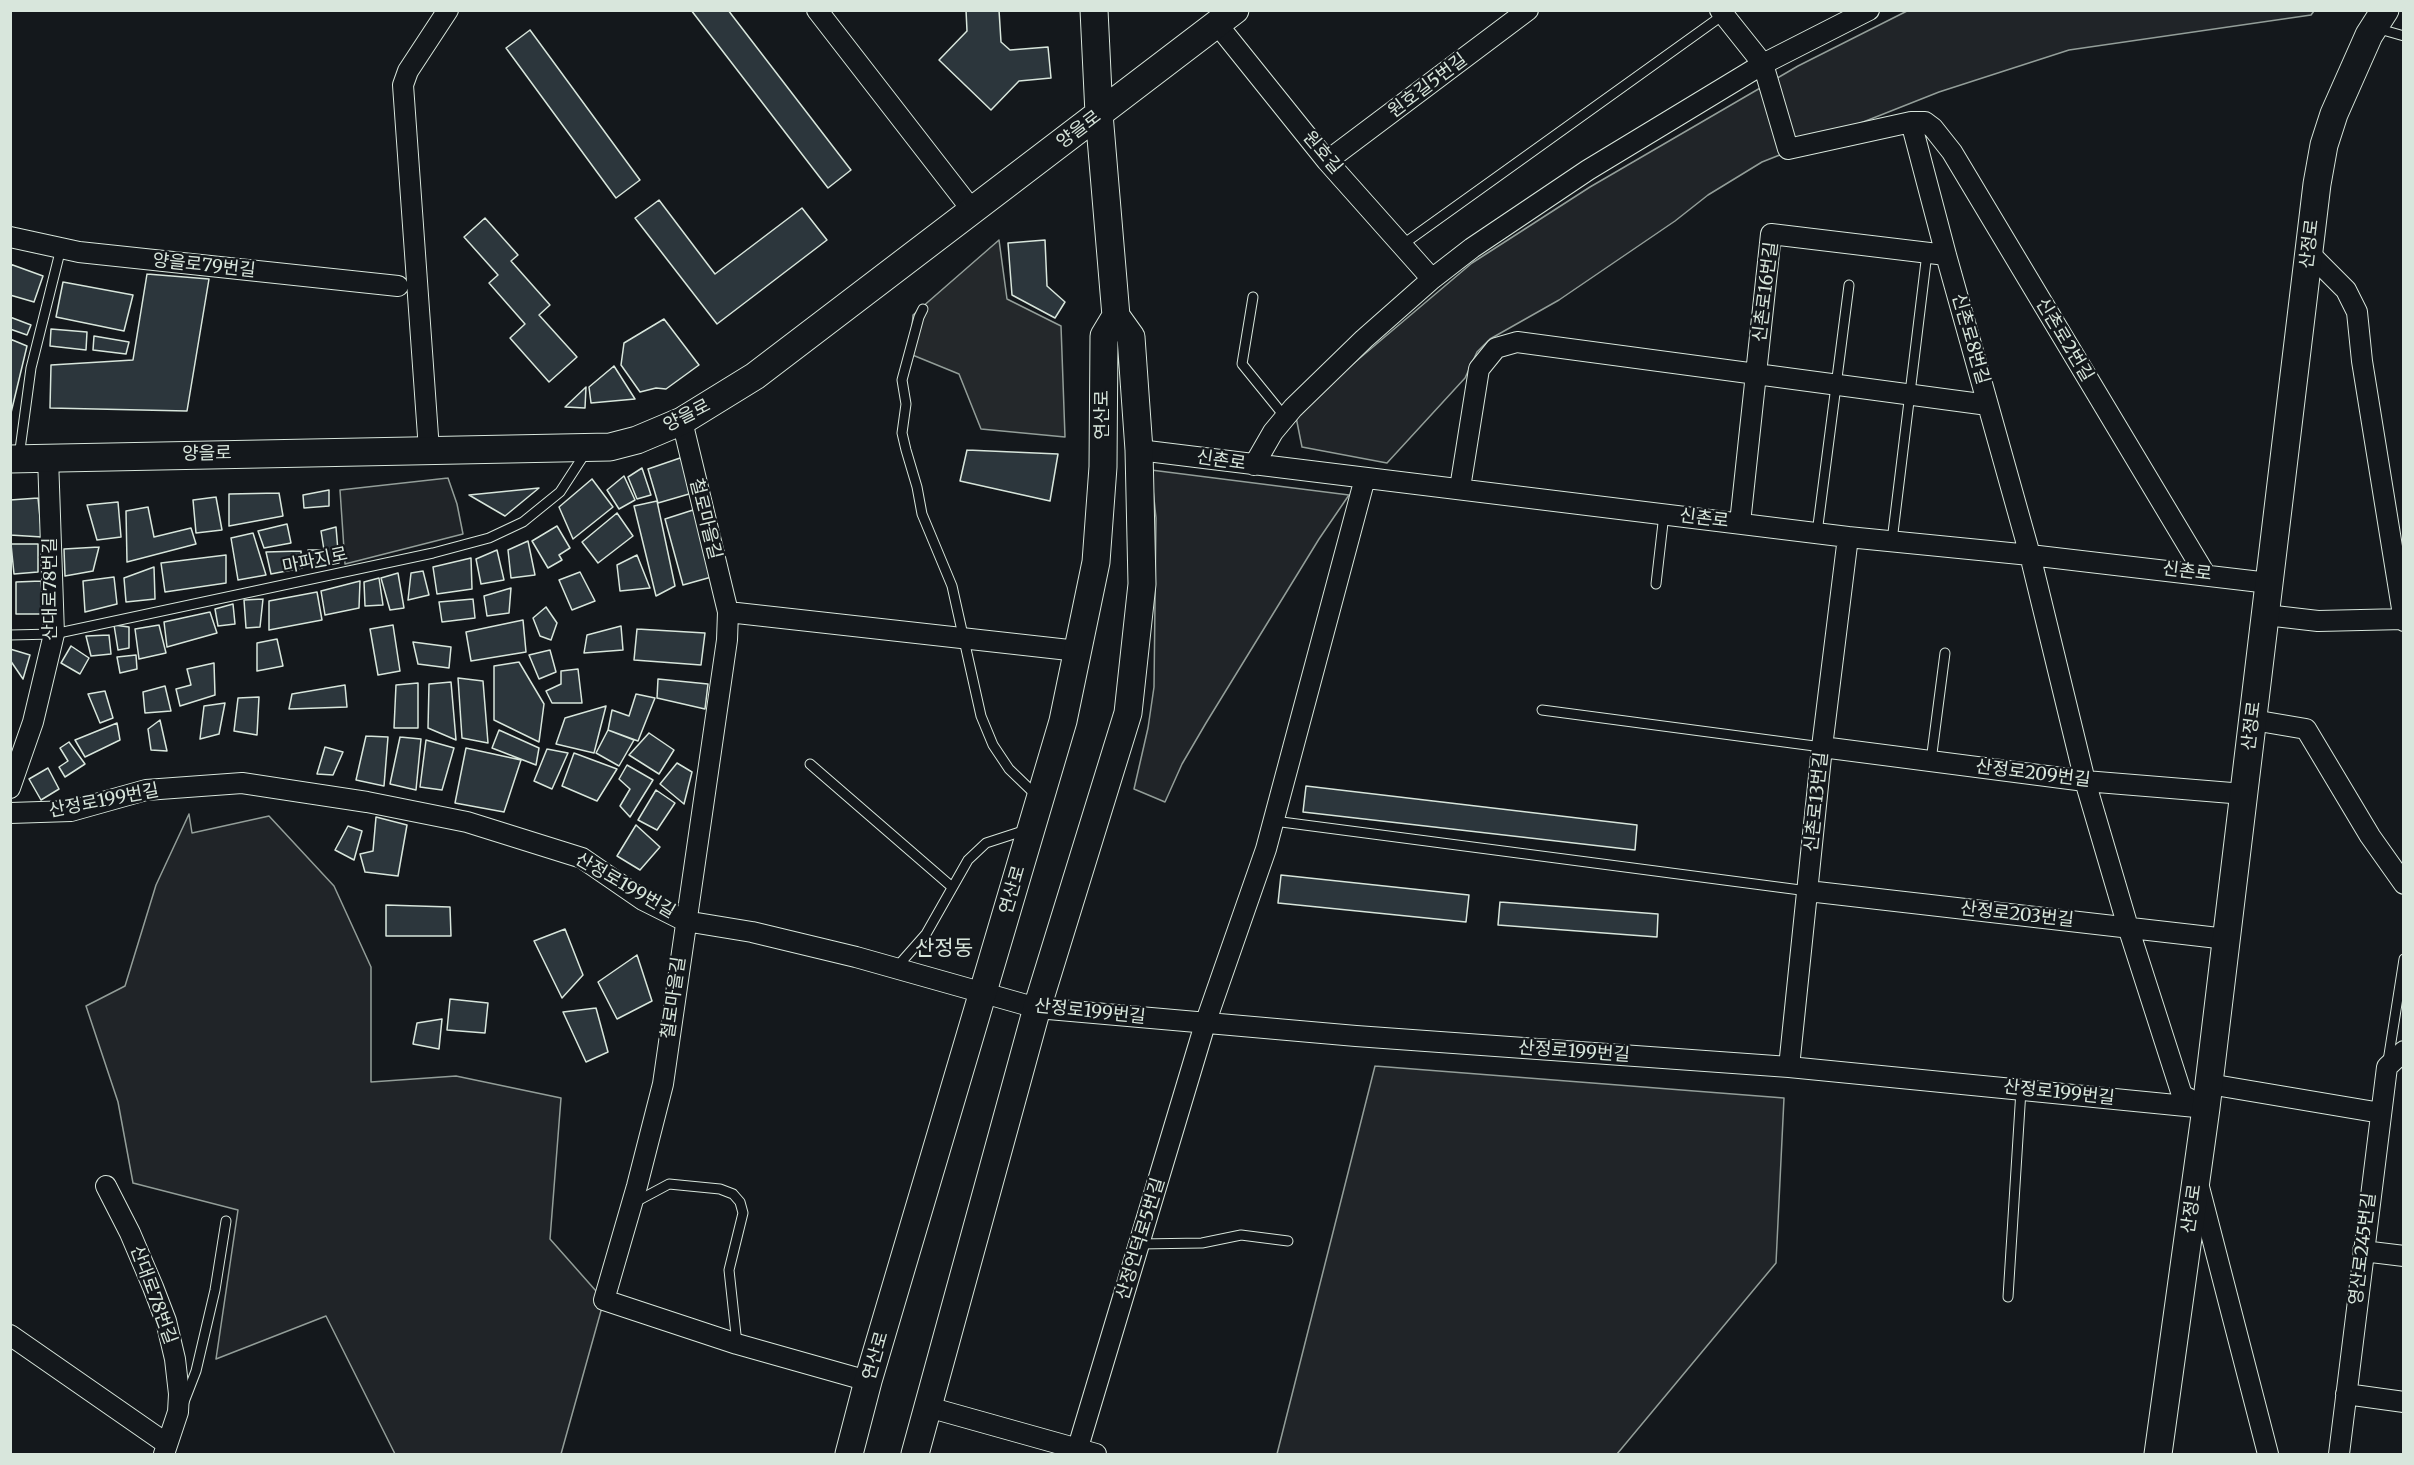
<!DOCTYPE html>
<meta charset="utf-8">
<style>
body{margin:0}
#map{position:relative;width:2414px;height:1465px;overflow:hidden;background:#14181c;font-family:Merriweather,serif}
canvas{display:block}
.frame{position:absolute;inset:0;border:12px solid #d8e6dc;pointer-events:none}
</style>
<div id="map">
<canvas width="2414" height="1465"></canvas>
<div class="frame"></div>
</div>
<script>
const ctx = document.querySelector('canvas').getContext('2d');
ctx.lineJoin = 'round';
function fillPath(path, color) {
  ctx.fillStyle = color;
  ctx.fill(path, 'evenodd');
}
function toPath(rows) {
  const path = new Path2D();
  for (const r of rows) {
    path.moveTo(r[0], r[1]);
    for (let i = 2; i < r.length; i += 2) path.lineTo(r[i], r[i + 1]);
  }
  return path;
}
function strokePath(path, color, width, dash) {
  ctx.strokeStyle = color;
  ctx.lineWidth = width;
  ctx.lineCap = dash ? 'butt' : 'round';
  ctx.setLineDash(dash || []);
  ctx.stroke(path);
}
function drawText(font, color, halo, rows, align = 'center') {
  ctx.font = font + ' Merriweather,"Noto Sans KR",serif';
  ctx.lineWidth = 4.5;
  ctx.setLineDash([]);
  ctx.textBaseline = 'middle';
  ctx.strokeStyle = halo;
  ctx.fillStyle = color;
  for (const [text, x, y, turn = 0] of rows) {
    ctx.save();
    ctx.translate(x, y);
    ctx.rotate((+turn || 0) * Math.PI / 180);
    ctx.textAlign = isNaN(turn) ? turn : align;
    if (halo) ctx.strokeText(text, 0, 0);
    ctx.fillText(text, 0, 0);
    ctx.restore();
  }
}
const green = toPath([
 [1907,11,2314,11,2311,15,2069,50,1939,92,1762,162,1708,195,1675,221,1559,300,1490,339,1477,352,1465,378,1387,463,1302,447,1296,417,1341,374,1472,263,1590,187,1798,66,1907,11],
 [1151,470,1349,495,1319,539,1206,723,1182,764,1165,802,1134,789,1148,728,1154,687,1156,518,1151,470],
 [448,478,457,504,463,534,345,564,340,490,448,478],
 [189,814,192,833,269,816,334,886,371,967,371,1082,456,1076,561,1098,550,1239,604,1300,561,1454,395,1454,326,1316,216,1359,238,1210,133,1183,118,1102,86,1006,125,986,156,885,189,814],
 [1375,1066,1784,1098,1776,1263,1617,1454,1277,1454,1375,1066]
]);
fillPath(green, '#202428');
strokePath(green, '#939e99', 1.5);
const parking = toPath([
 [999,240,1007,299,1061,326,1065,437,981,429,959,374,910,354,913,315,999,240]
]);
fillPath(parking, '#24282b');
strokePath(parking, '#939e99', 1.5);
const building = toPath([
 [691,10,728,10,851,170,828,188,691,10],
 [966,10,999,10,1001,42,1010,50,1048,47,1051,78,1019,81,991,110,939,60,967,31,966,10],
 [530,30,640,180,616,198,506,48,530,30],
 [659,200,715,274,802,208,827,240,717,324,635,218,659,200],
 [485,218,518,255,511,261,550,305,539,315,577,357,549,382,510,338,525,324,489,283,498,275,464,237,485,218],
 [1045,240,1047,286,1065,302,1055,318,1012,295,1008,243,1045,240],
 [10,264,43,276,34,302,10,295,10,264],
 [147,274,209,279,187,411,50,408,51,365,133,360,147,274],
 [63,282,133,295,124,331,56,317,63,282],
 [10,317,31,325,27,335,10,329,10,317],
 [664,319,699,365,666,389,656,388,640,392,621,365,624,343,664,319],
 [51,329,87,332,86,350,50,346,51,329],
 [94,336,129,342,126,354,93,350,94,336],
 [10,339,27,346,10,417,10,339],
 [614,366,635,399,591,403,589,387,614,366],
 [586,387,585,408,565,407,586,387],
 [967,450,1058,454,1050,501,960,481,967,450],
 [683,457,689,494,658,503,648,469,683,457],
 [642,468,651,495,637,499,628,477,642,468],
 [624,476,635,500,619,509,607,490,624,476],
 [592,479,613,507,573,539,559,507,592,479],
 [539,488,505,516,469,495,539,488],
 [329,490,329,506,304,508,303,495,329,490],
 [279,493,283,516,229,526,229,494,279,493],
 [216,497,222,530,196,533,193,500,216,497],
 [38,498,42,537,10,535,10,500,38,498],
 [657,501,675,586,656,596,634,506,657,501],
 [118,502,121,537,97,540,87,505,118,502],
 [148,507,154,537,191,528,196,544,127,562,126,511,148,507],
 [693,510,715,576,683,585,665,519,693,510],
 [617,513,633,536,598,563,582,542,617,513],
 [287,524,291,543,264,548,258,531,287,524],
 [557,526,570,548,559,555,562,560,548,568,532,541,557,526],
 [336,527,339,563,311,568,308,550,324,550,321,531,336,527],
 [253,533,266,575,238,580,231,538,253,533],
 [528,541,535,575,511,578,508,550,528,541],
 [11,544,38,544,38,572,14,574,11,544],
 [99,547,93,571,65,576,64,549,99,547],
 [497,550,504,580,481,584,476,559,497,550],
 [301,551,302,568,271,574,266,552,301,551],
 [226,555,226,583,165,592,161,563,226,555],
 [637,555,650,588,620,591,617,565,637,555],
 [471,558,472,589,437,594,433,567,471,558],
 [154,567,155,599,126,602,124,578,154,567],
 [423,571,429,595,408,600,411,573,423,571],
 [580,572,595,601,572,610,559,580,580,572],
 [398,573,404,608,390,610,381,578,398,573],
 [114,577,117,604,85,612,83,581,114,577],
 [379,578,383,605,365,606,364,582,379,578],
 [41,581,44,614,16,614,16,582,41,581],
 [360,581,359,608,325,615,321,591,360,581],
 [511,588,509,613,487,616,484,596,511,588],
 [317,592,322,620,269,630,269,601,317,592],
 [263,599,260,627,246,628,244,600,263,599],
 [473,599,475,618,442,622,439,602,473,599],
 [233,604,235,624,218,626,215,609,233,604],
 [546,607,557,623,551,640,540,636,533,618,546,607],
 [210,612,217,633,167,647,164,622,210,612],
 [523,620,526,652,471,661,466,632,523,620],
 [114,625,129,627,129,648,118,650,114,625],
 [159,625,166,653,139,659,135,629,159,625],
 [393,625,400,671,378,675,370,629,393,625],
 [621,626,623,650,584,653,587,635,621,626],
 [637,629,705,633,701,665,634,660,637,629],
 [109,635,111,654,91,656,86,636,109,635],
 [277,639,283,666,257,671,257,643,277,639],
 [413,642,451,647,449,668,418,664,413,642],
 [71,646,89,658,80,674,61,663,71,646],
 [10,649,30,655,23,679,10,660,10,649],
 [550,650,556,672,539,679,529,655,550,650],
 [136,655,137,669,120,673,117,657,136,655],
 [519,662,544,704,539,742,494,720,494,666,519,662],
 [214,663,215,695,180,706,176,689,191,685,187,669,214,663],
 [578,669,582,703,552,703,546,691,561,684,561,671,578,669],
 [458,678,483,681,488,743,462,738,458,678],
 [658,679,708,684,705,709,657,698,658,679],
 [451,682,456,740,428,728,429,684,451,682],
 [418,683,418,728,394,728,396,685,418,683],
 [345,685,347,707,289,709,292,694,345,685],
 [165,686,171,711,145,713,143,692,165,686],
 [105,691,113,718,100,723,88,694,105,691],
 [636,694,655,698,638,741,608,730,612,710,629,716,636,694],
 [259,697,257,735,234,731,238,698,259,697],
 [225,703,219,734,200,739,204,706,225,703],
 [606,706,594,753,556,744,565,718,606,706],
 [160,720,167,751,151,750,148,729,160,720],
 [117,723,120,740,85,757,75,740,117,723],
 [499,730,539,748,536,765,492,748,499,730],
 [608,730,634,740,619,766,596,753,608,730],
 [649,733,674,750,659,774,629,755,649,733],
 [366,736,388,737,384,786,356,780,366,736],
 [400,737,421,739,416,790,390,784,400,737],
 [426,740,454,748,442,790,420,787,426,740],
 [69,742,85,764,65,777,59,767,68,761,60,748,69,742],
 [325,747,343,752,333,775,317,774,325,747],
 [466,748,521,760,504,812,455,803,466,748],
 [547,749,568,753,552,789,534,781,547,749],
 [574,753,617,769,597,801,562,786,574,753],
 [677,763,692,772,684,804,660,784,677,763],
 [627,765,653,780,630,817,620,806,630,789,619,779,627,765],
 [48,768,59,789,41,800,29,779,48,768],
 [1306,786,1637,825,1635,850,1303,812,1306,786],
 [656,790,675,803,657,830,638,820,656,790],
 [376,817,407,825,398,876,365,872,360,854,373,851,376,817],
 [636,825,660,847,640,870,617,856,636,825],
 [348,826,362,831,354,860,335,850,348,826],
 [1281,875,1469,895,1466,922,1278,903,1281,875],
 [1500,902,1658,914,1657,937,1498,925,1500,902],
 [386,905,450,907,451,936,386,936,386,905],
 [565,929,583,975,562,998,534,941,565,929],
 [637,955,652,1001,617,1019,598,982,637,955],
 [450,999,488,1003,485,1033,447,1030,450,999],
 [596,1008,608,1052,586,1062,563,1012,596,1008],
 [442,1019,439,1049,413,1044,417,1023,442,1019]
]);
fillPath(building, '#2c363c');
strokePath(building, '#d8e6dc', 1.5);
const lane = toPath([
 [2376,28,2404,36],
 [1402,245,1723,15],
 [1253,297,1242,364,1285,417],
 [923,309,919,317,902,380,906,404,902,433,906,450,917,487,922,514,952,586,981,716,993,745,1009,769,1038,797],
 [19,457,31,368,61,248],
 [1817,533,1849,285],
 [1892,541,1927,253],
 [1656,584,1664,514],
 [10,635,54,634,433,553,489,538,523,522,560,492,586,452],
 [1542,710,1822,747],
 [1931,761,1945,653],
 [810,764,952,887],
 [1274,821,1808,891],
 [896,968,926,934,968,860,986,843,1026,830],
 [2388,1061,2404,959],
 [634,1200,641,1199,669,1184,720,1189,733,1194,740,1202,743,1213,729,1270,737,1344],
 [1140,1244,1202,1243,1241,1235,1288,1241],
 [2008,1297,2021,1090],
 [184,1402,196,1371,215,1290,226,1221]
]);
const street = toPath([
 [817,10,972,210],
 [1720,10,1763,64,1788,149,1911,122,1925,122,1933,128,1952,152,2205,574],
 [1217,24,1327,161,1432,279],
 [1911,122,1946,255,2030,555,2085,781,2128,927,2182,1095,2201,1105],
 [1327,161,1528,10],
 [10,237,79,252,398,286],
 [2309,253,2346,290,2357,312,2362,361,2404,621],
 [682,421,728,612,727,640,663,1084,637,1186,604,1300,737,1344,868,1381],
 [429,450,403,85,408,71,448,10],
 [1139,450,1848,537,2030,555,2269,583],
 [1254,465,1273,432,1293,408,1364,339,1432,279,1472,248,1588,170,1763,64,1869,10],
 [1460,488,1479,369,1496,348,1517,342,1988,405],
 [1740,523,1771,234,1946,255],
 [728,612,1078,651],
 [2266,615,2318,621,2404,619],
 [2253,720,2306,729,2370,836,2404,884],
 [1822,747,2085,781,2244,794],
 [10,788,33,722,54,634,48,457],
 [10,813,71,811,146,790,242,783,367,802,467,822,582,858,643,900,685,921,752,932,856,957,1037,1008,1356,1036,1789,1067,2206,1108],
 [1808,891,2227,939],
 [1789,1067,1822,747,1848,537],
 [2209,1084,2381,1113],
 [106,1186,130,1233,153,1287,166,1321,175,1359,179,1394,178,1412,164,1454],
 [2199,1187,2268,1454],
 [2363,1251,2404,1256],
 [10,1335,167,1444],
 [2346,1394,2404,1402],
 [928,1407,1096,1454],
 [1076,1454,1205,1024,1266,849,1365,478],
 [2339,1454,2387,1067,2404,1051]
]);
const secondary = toPath([
 [10,459,610,447,637,440,682,421,755,376,1235,10],
 [849,1454,868,1381,1063,721,1096,562,1103,467,1104,336,1116,316],
 [915,1454,1037,1008,1128,713,1142,584,1139,450,1131,337,1116,316,1099,114,1094,10],
 [2158,1454,2206,1108,2317,184,2324,145,2334,114,2369,35,2385,10]
]);
strokePath(lane, '#d8e6dc', 11);
strokePath(street, '#d8e6dc', 22);
strokePath(secondary, '#d8e6dc', 29);
strokePath(lane, '#14181c', 9);
strokePath(street, '#14181c', 20);
strokePath(secondary, '#14181c', 27);
drawText('18px', '#d8e6dc', '#14181c', [
 ["원호길5번길",1428,86,-37],
 ["양을로",1079,130,-37],
 ["원호길",1322,153,50],
 ["산정로",2310,244,-83],
 ["양을로79번길",204,266,6],
 ["신촌로16번길",1766,292,-83],
 ["신촌로8번길",1970,339,74],
 ["신촌로2번길",2064,340,59],
 ["연산로",1103,415,-90],
 ["양을로",687,416,-27],
 ["양을로",207,454,-1],
 ["신촌로",1221,461,8],
 ["철로마을길",705,519,76],
 ["신촌로",1704,519,7],
 ["마파지로",315,561,-12],
 ["신촌로",2187,572,7],
 ["산대로78번길",51,589,-90],
 ["산정로",2252,726,-83],
 ["산정로209번길",2033,774,7],
 ["산정로199번길",104,801,-11],
 ["신촌로13번길",1817,802,-84],
 ["산정로199번길",625,886,30],
 ["연산로",1013,890,-74],
 ["산정로203번길",2017,915,6],
 ["철로마을길",674,998,-82],
 ["산정로199번길",1090,1012,6],
 ["산정로199번길",1574,1052,4],
 ["산정로199번길",2059,1093,6],
 ["산정로",2192,1209,-82],
 ["산정언덕로5번길",1141,1239,-73],
 ["영산로245번길",2363,1249,-83],
 ["산대로78번길",153,1295,70],
 ["연산로",876,1356,-74]
]);
drawText('21px', '#d8e6dc', '#14181c', [
 ["산정동",944,949]
]);
</script>
